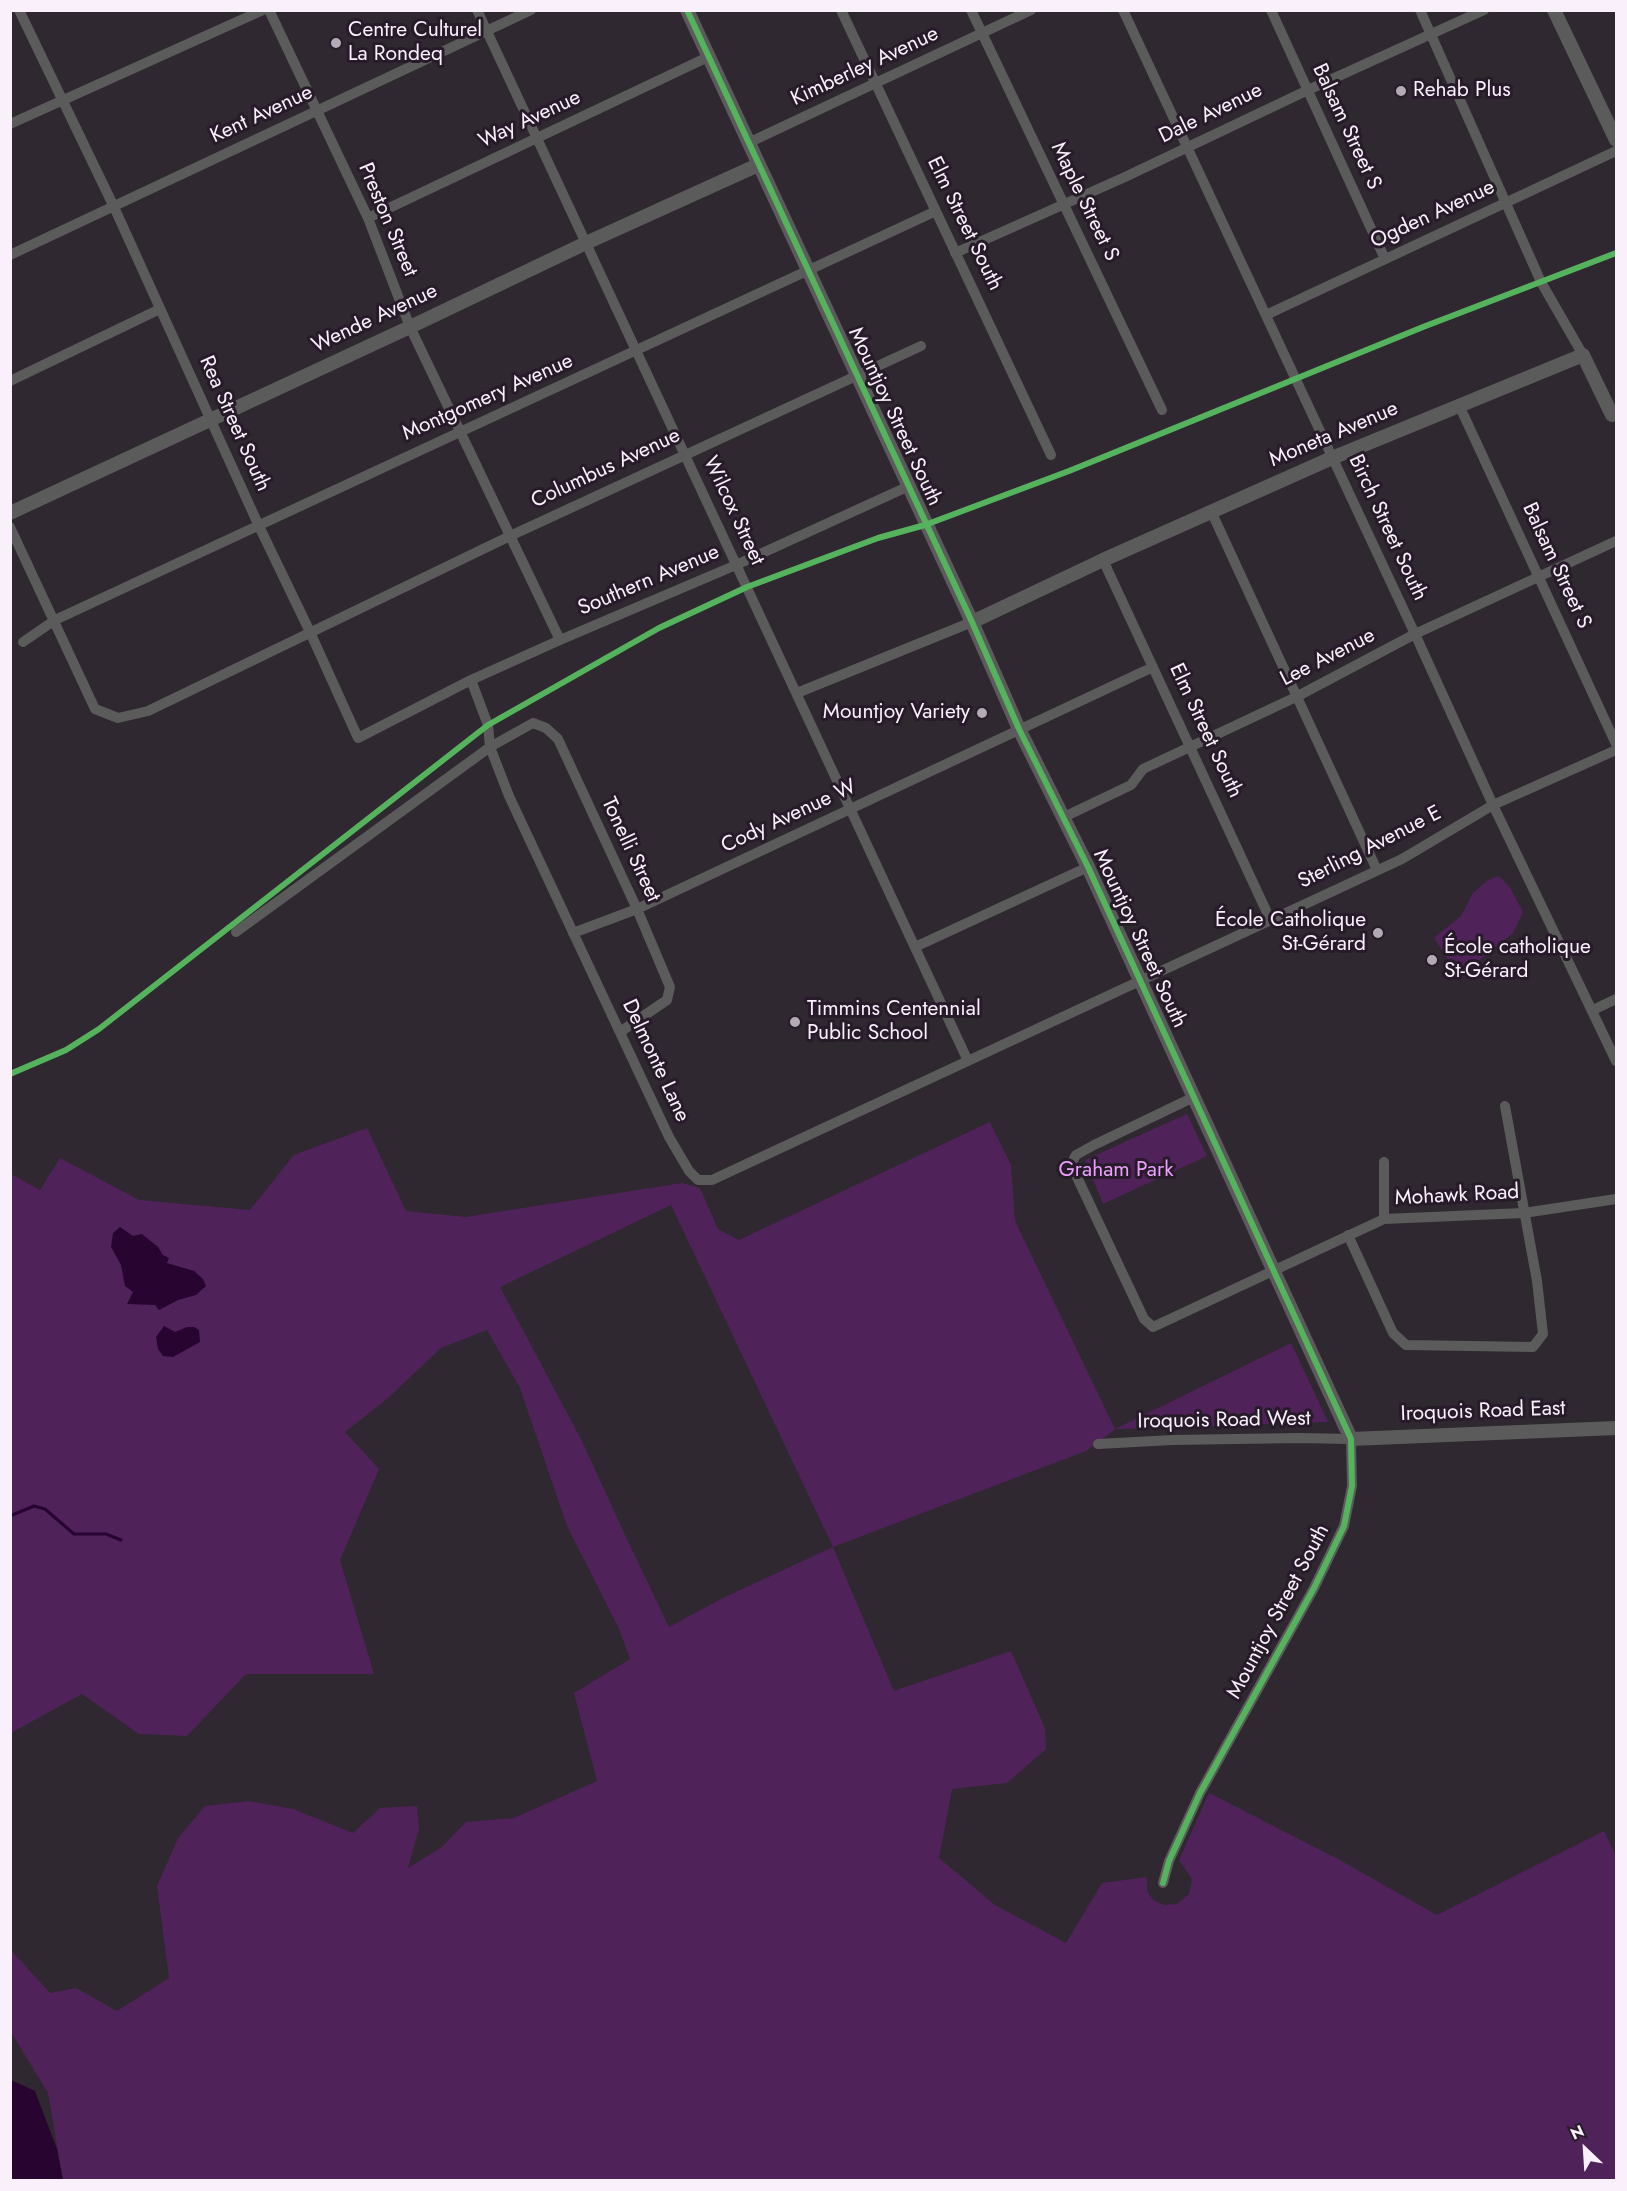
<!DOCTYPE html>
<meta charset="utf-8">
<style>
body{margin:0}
#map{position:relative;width:1627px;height:2191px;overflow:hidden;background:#2f2830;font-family:Jost,sans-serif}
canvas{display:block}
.frame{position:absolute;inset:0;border:12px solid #f9f0fb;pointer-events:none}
.north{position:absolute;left:1555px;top:2119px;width:60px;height:60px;-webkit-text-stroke:4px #271b2a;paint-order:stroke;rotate:335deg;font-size:16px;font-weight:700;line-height:24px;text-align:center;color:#f9f0fb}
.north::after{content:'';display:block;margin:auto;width:21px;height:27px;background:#f9f0fb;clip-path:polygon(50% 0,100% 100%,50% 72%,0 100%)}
</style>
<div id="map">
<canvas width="1627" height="2191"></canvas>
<div class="frame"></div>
<div class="north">N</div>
</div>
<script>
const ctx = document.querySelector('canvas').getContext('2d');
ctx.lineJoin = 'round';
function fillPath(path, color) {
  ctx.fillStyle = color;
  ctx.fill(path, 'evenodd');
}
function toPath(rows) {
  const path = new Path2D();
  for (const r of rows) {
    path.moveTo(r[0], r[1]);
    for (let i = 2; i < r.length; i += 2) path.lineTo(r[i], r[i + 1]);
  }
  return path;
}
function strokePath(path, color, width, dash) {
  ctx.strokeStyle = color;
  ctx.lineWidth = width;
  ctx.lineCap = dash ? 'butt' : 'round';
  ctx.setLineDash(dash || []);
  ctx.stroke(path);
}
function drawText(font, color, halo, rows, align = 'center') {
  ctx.font = font + ' Jost,sans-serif';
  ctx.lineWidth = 6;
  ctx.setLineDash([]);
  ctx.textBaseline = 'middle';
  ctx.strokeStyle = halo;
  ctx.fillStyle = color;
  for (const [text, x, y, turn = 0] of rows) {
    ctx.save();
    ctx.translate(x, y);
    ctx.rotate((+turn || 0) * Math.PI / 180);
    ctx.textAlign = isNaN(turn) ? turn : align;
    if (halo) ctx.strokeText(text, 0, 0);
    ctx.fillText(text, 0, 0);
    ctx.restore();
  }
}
fillPath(toPath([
 [1499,876,1510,888,1523,912,1513,933,1481,959,1462,968,1450,962,1434,938,1461,916,1473,893,1488,880],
 [1187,1114,1207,1156,1103,1204,1085,1160],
 [990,1122,1011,1165,1015,1221,1115,1429,1291,1343,1328,1422,1116,1429,1086,1451,833,1547,894,1691,1011,1651,1045,1728,1046,1749,1007,1783,952,1789,939,1858,995,1905,1066,1943,1102,1883,1147,1877,1147,1891,1153,1900,1164,1905,1177,1904,1189,1894,1192,1879,1179,1860,1209,1793,1338,1859,1437,1915,1604,1831,1616,1856,1616,2180,63,2180,48,2093,11,2032,10,1949,50,1993,76,1988,117,2011,169,1978,157,1886,178,1838,205,1806,249,1801,293,1809,353,1833,380,1808,417,1806,419,1829,408,1868,442,1847,466,1822,514,1818,597,1781,574,1693,630,1659,619,1629,567,1526,520,1388,487,1330,441,1348,387,1399,345,1432,379,1469,340,1560,374,1674,246,1674,187,1736,139,1734,82,1694,11,1733,11,1174,40,1190,60,1158,139,1200,250,1210,294,1155,367,1128,406,1211,466,1217,682,1183,700,1188,718,1229,739,1240],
 [671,1205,833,1547,723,1598,669,1627,625,1535,582,1441,500,1287]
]), '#50225a');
fillPath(toPath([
 [120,1227,133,1236,142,1234,158,1247,163,1255,169,1258,167,1263,194,1271,203,1279,206,1286,196,1295,178,1300,159,1310,155,1305,127,1304,133,1292,125,1286,121,1265,111,1247,113,1233],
 [164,1326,175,1332,187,1327,194,1327,199,1330,200,1342,173,1357,163,1356,158,1349,156,1337],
 [11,2080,35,2091,57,2149,63,2180,11,2180]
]), '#280430');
strokePath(toPath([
 [10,1516,34,1506,45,1509,74,1534,106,1534,121,1540]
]), '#280430', 3);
strokePath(toPath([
 [19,10,114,207,258,524,310,632,358,738,471,680,560,640,736,565,907,487],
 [269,10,368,218,410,327,560,640],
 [477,10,968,1061],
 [841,10,1051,455],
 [971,10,1162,410],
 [1123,10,1415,634,1493,805,1616,1061],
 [1271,10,1385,259],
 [1420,10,1541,282,1583,355],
 [10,124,263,10],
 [748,143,1031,10],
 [368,218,708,57],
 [955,253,1125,177,1308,90,1484,10],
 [10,255,531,10],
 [1266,315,1616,151],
 [10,381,160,309],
 [1459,405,1616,744],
 [1211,511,1377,870],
 [10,527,95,709,118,718,148,711,510,536,921,346],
 [1103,560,1270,919],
 [23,642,55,620,936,211],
 [471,680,488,725,490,747,509,796,669,1137,689,1171,698,1180,712,1180,1402,859,1493,805,1616,750],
 [797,693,972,622],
 [1064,817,1131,785,1143,769,1296,697,1415,634,1616,541],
 [236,932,490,747,533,723,546,728,558,739,637,909,670,987,667,1000,620,1032],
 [573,933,637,909,1153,667],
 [915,947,1088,867],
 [1593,1010,1616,999],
 [1194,1097,1094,1145,1076,1155,1072,1162,1076,1175,1144,1319,1153,1327,1384,1219,1524,1213,1616,1199],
 [1384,1162,1384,1219],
 [1348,1235,1393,1333,1406,1345,1533,1347,1543,1334,1537,1281,1505,1106],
 [1098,1444,1172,1440,1300,1438,1351,1439,1352,1486,1344,1526,1314,1588,1200,1793,1169,1861,1163,1883]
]), '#5c5b5b', 10);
strokePath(toPath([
 [687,10,972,622,1019,729,1088,867,1351,1439,1616,1428],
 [1554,10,1616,140],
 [10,513,410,327,586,243,758,165],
 [972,622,1103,560,1332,458,1583,355,1612,415,1616,413]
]), '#5c5b5b', 14);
strokePath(toPath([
 [687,10,972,622,1019,729,1088,867,1351,1439,1352,1486,1344,1526,1314,1588,1200,1793,1169,1861,1163,1883],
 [10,1074,66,1050,99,1029,488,725,659,628,747,587,878,538,925,525,1069,471,1423,327,1616,253]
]), '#56b35d', 6);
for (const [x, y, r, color] of [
 [336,43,6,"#b2aab4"],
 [1401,91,6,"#b2aab4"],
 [982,713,6,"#b2aab4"],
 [1378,933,6,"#b2aab4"],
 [1432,960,6,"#b2aab4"],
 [795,1022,6,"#b2aab4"]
]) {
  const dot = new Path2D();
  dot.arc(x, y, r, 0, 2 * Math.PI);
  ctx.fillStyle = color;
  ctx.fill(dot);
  strokePath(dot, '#271b2a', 2);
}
drawText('21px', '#f9f0fb', '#271b2a', [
 ["Centre Culturel",348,31],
 ["La Rondeq",348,55],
 ["Rehab Plus",1413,91],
 ["Mountjoy Variety",970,713,"right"],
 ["École Catholique",1366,921,"right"],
 ["St-Gérard",1366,945,"right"],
 ["École catholique",1444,948],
 ["St-Gérard",1444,972],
 ["Timmins Centennial",807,1010],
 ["Public School",807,1034]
], 'left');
drawText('21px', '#f9f0fb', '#271b2a', [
 ["Kimberley Avenue",865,67,-25],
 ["Dale Avenue",1211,114,-26],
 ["Kent Avenue",262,115,-25],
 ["Way Avenue",530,120,-25],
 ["Balsam Street S",1346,127,65],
 ["Maple Street S",1084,202,64],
 ["Ogden Avenue",1433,215,-25],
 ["Preston Street",387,220,67],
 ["Elm Street South",964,224,64],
 ["Wende Avenue",375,319,-25],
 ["Montgomery Avenue",488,398,-24],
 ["Mountjoy Street South",894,417,65],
 ["Rea Street South",234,424,66],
 ["Moneta Avenue",1334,435,-23],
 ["Columbus Avenue",606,469,-25],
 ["Wilcox Street",733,511,65],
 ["Birch Street South",1387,528,65],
 ["Balsam Street S",1556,566,65],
 ["Southern Avenue",649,581,-23],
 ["Lee Avenue",1328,658,-27],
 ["Elm Street South",1205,731,65],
 ["Cody Avenue W",789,817,-25],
 ["Sterling Avenue E",1370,848,-27],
 ["Tonelli Street",630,850,65],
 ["Mountjoy Street South",1139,939,65],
 ["Delmonte Lane",655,1061,65],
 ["Mohawk Road",1457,1196,-3],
 ["Iroquois Road East",1483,1412,-2],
 ["Iroquois Road West",1224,1421,-1],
 ["Mountjoy Street South",1279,1612,-62]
]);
drawText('21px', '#eaa0fd', '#271b2a', [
 ["Graham Park",1116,1171]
]);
</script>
